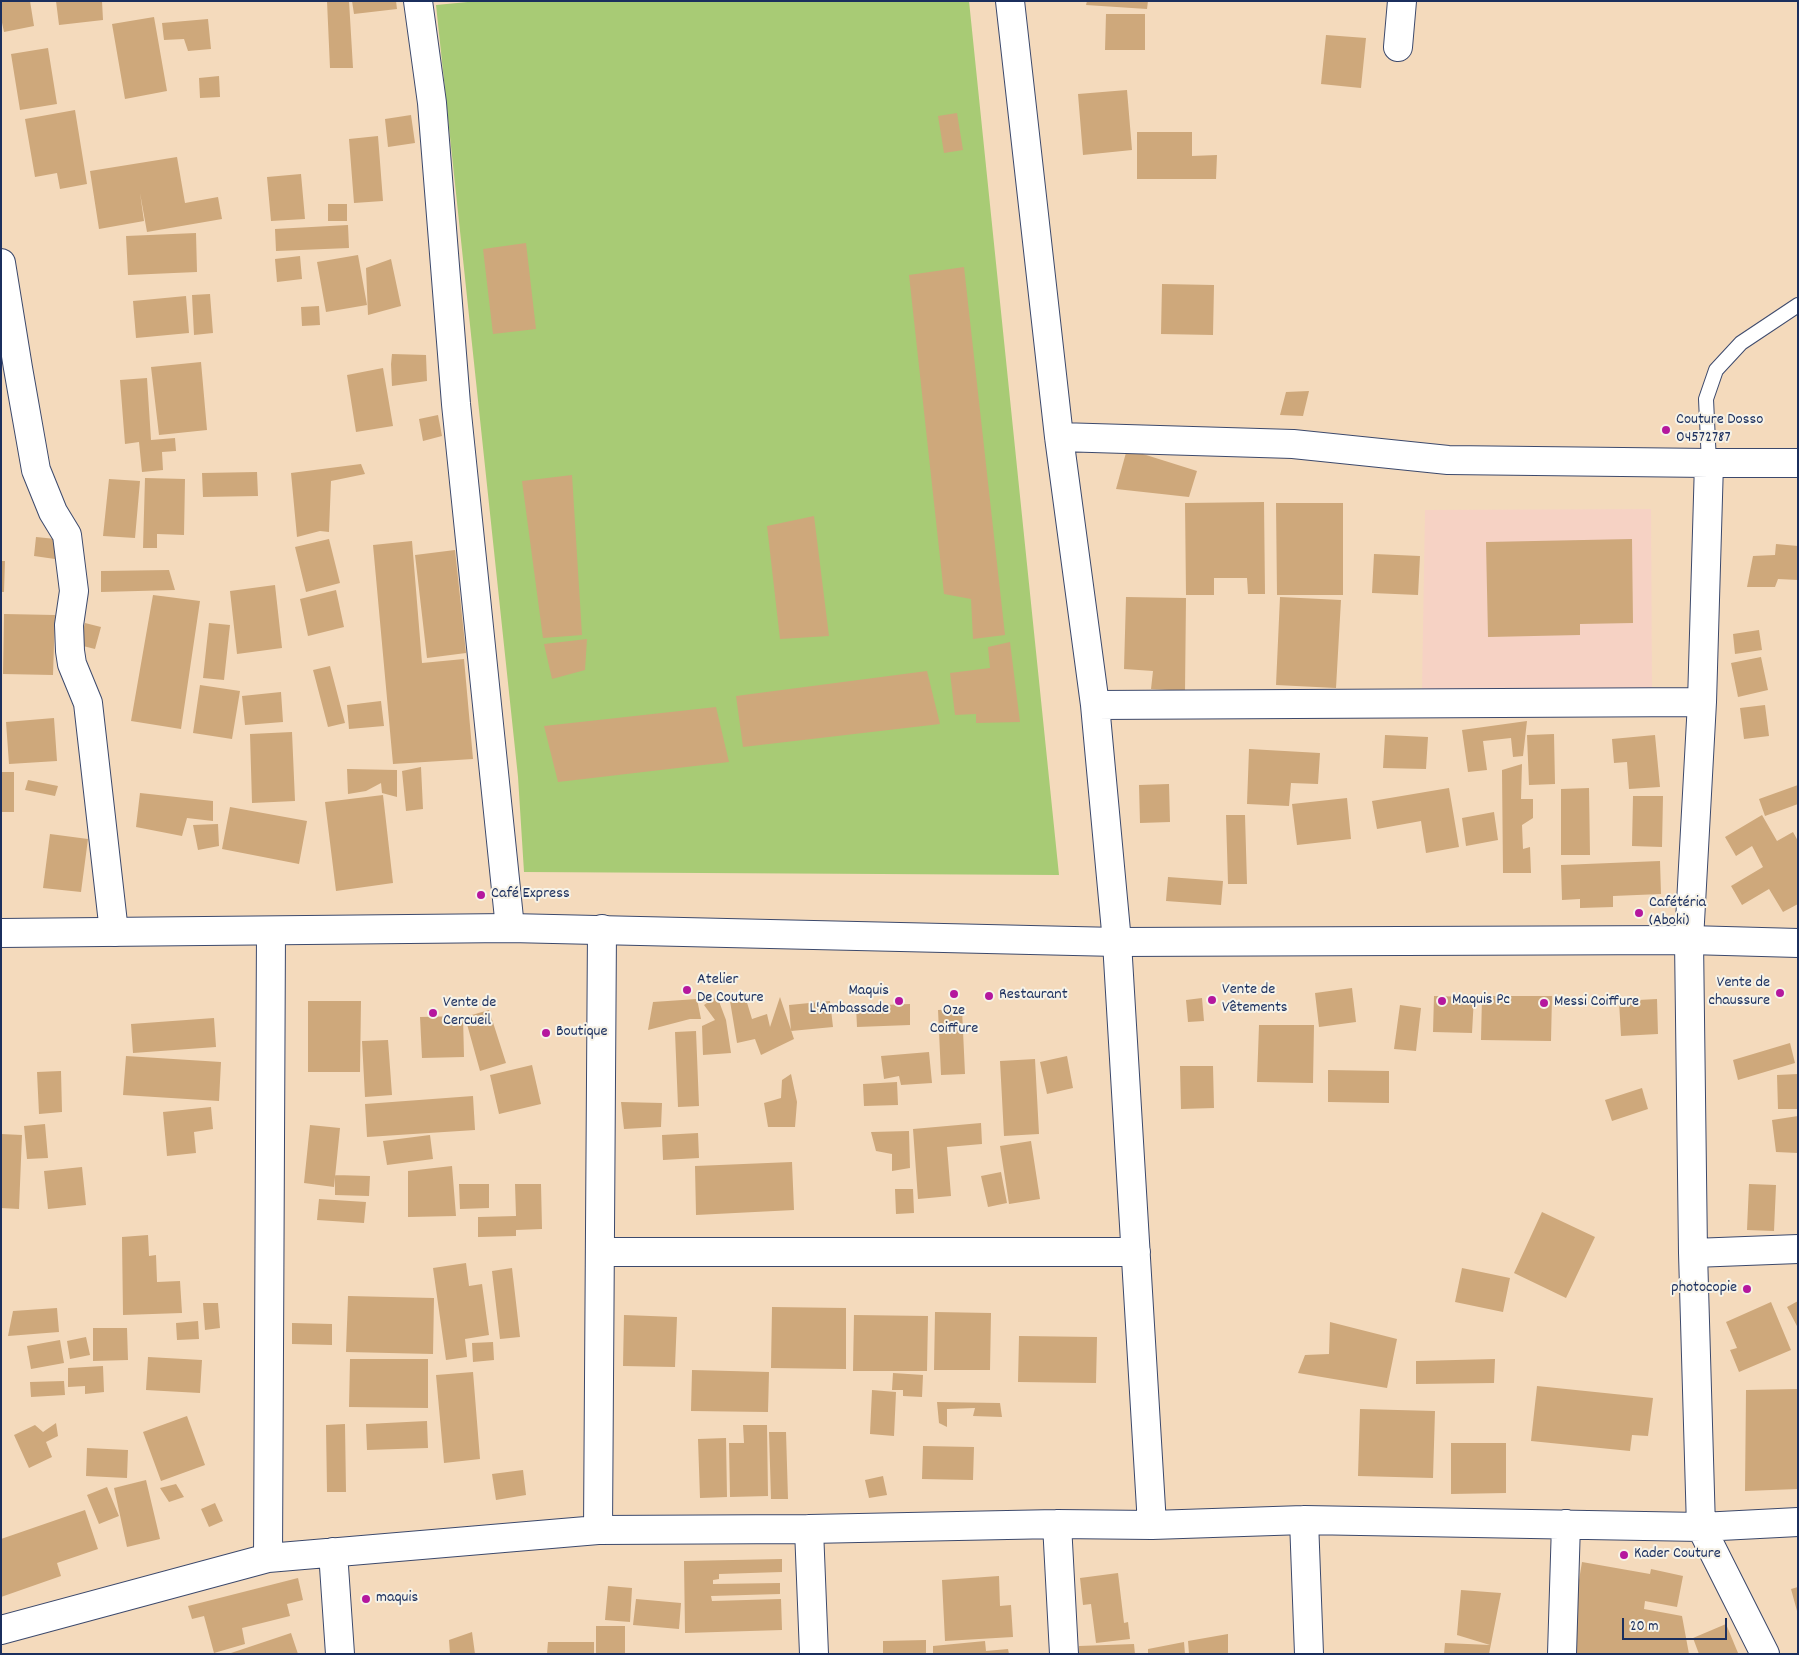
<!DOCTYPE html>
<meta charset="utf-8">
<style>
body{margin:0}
#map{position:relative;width:1799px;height:1655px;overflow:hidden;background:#f4dabc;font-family:Dekko,sans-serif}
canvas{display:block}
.frame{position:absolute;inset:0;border:2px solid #1b2f5e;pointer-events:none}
.scale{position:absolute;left:1622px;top:1618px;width:105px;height:22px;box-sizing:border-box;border:2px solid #1b2f5e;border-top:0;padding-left:6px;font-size:15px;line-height:18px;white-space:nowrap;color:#1b2f5e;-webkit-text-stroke:4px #f7f3e8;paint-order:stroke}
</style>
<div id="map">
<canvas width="1799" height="1655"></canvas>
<div class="frame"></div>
<div class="scale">20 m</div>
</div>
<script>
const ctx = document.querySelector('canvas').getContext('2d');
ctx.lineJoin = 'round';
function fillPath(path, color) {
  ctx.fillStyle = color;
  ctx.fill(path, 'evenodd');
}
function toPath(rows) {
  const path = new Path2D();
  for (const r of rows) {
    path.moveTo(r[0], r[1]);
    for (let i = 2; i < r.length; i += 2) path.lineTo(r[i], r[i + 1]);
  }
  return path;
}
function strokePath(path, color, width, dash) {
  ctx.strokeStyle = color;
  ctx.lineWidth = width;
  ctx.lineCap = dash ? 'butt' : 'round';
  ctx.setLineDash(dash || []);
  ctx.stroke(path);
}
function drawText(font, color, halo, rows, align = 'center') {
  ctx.font = font + ' Dekko,sans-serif';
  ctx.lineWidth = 4;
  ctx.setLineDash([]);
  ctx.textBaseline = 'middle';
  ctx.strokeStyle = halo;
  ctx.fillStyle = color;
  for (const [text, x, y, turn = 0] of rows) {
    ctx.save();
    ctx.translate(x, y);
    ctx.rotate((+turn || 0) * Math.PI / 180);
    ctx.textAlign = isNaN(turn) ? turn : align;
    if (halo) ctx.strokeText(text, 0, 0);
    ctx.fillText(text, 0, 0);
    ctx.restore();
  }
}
fillPath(toPath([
 [1651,509,1652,691,1422,689,1425,510]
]), '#f6d2c4');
fillPath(toPath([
 [478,1,969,1,1059,875,524,872,518,777,436,5]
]), '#a8cb75');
fillPath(toPath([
 [1,1,30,1,34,26,4,32,1,18],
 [56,1,102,1,103,20,59,25],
 [327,1,349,1,353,68,330,68],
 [352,1,396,1,397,9,354,14],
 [1087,1,1148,1,1147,9,1086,5],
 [1106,14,1145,14,1145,50,1105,50],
 [154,17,167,91,125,99,112,24],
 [208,19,211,49,188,51,184,39,164,40,162,23],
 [1326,35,1366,38,1361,88,1321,84],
 [48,48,57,104,20,110,11,54],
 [219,76,220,97,200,98,199,78],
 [1127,90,1132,150,1083,155,1078,94],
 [75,110,87,184,60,189,57,173,35,177,25,119],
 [957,113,963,150,944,153,938,116],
 [411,115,415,143,388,147,385,119],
 [1137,132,1192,132,1192,156,1217,155,1216,179,1137,179],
 [378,136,383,201,354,203,349,139],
 [177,157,185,203,218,197,222,219,147,232,140,193,144,221,99,229,90,171],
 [301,174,305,219,271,221,267,177],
 [328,204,347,204,347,221,328,221],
 [348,225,349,248,276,251,275,229],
 [196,233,197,272,128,275,126,236],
 [526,243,536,329,493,334,483,249],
 [358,255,367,305,326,312,317,262],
 [300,256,302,279,277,282,275,259],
 [391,259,401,306,368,315,366,268],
 [964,267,1005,635,973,639,971,599,944,594,909,275],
 [1162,284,1214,285,1213,335,1161,334],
 [210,294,213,333,194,335,192,295],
 [186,296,189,333,136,338,133,301],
 [319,306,320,325,302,326,301,307],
 [392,354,426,355,427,381,392,386,391,364],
 [201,362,207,430,159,435,151,367],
 [383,368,393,426,356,432,347,375],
 [147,378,151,440,175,438,176,451,162,452,163,470,142,472,139,442,125,444,120,380],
 [1309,391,1303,416,1280,415,1286,392],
 [438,415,442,436,423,441,419,419],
 [1127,449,1197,471,1189,497,1116,489],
 [361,464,365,474,331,481,329,532,320,531,297,537,291,473],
 [257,472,258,496,203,497,202,473],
 [572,475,582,635,543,638,522,481],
 [145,478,185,479,184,535,157,534,157,548,143,548],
 [109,479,140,481,135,538,103,536],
 [1264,502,1265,594,1248,594,1247,578,1214,578,1214,595,1186,595,1185,503],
 [1276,503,1343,503,1343,595,1277,595],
 [814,516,829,636,780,639,767,526],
 [36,537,56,539,55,559,34,556],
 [329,539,340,583,306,592,295,547],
 [1632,539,1633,623,1580,624,1580,635,1488,637,1486,542],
 [412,541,422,663,464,659,473,759,393,764,373,545],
 [1776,544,1798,546,1798,580,1778,579,1775,587,1747,587,1753,556,1775,555],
 [455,550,466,653,427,658,415,555],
 [1374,554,1420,556,1418,595,1372,593],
 [1,561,5,561,4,592,1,592],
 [169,570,175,590,101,592,101,571],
 [275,585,282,648,237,654,230,591],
 [336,590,344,627,308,636,300,599],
 [153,595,200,601,181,729,131,721],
 [1126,597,1186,598,1185,691,1151,689,1153,671,1124,669],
 [1280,597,1341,600,1336,688,1276,685],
 [4,614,55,615,53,675,3,674],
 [85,623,101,627,95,649,79,645],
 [209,623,230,625,224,680,203,678],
 [1759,630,1762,650,1735,654,1733,634],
 [587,639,585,670,552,679,544,644],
 [1010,642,1020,722,976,723,976,714,955,715,950,673,990,668,988,647],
 [1761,657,1768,690,1738,697,1731,663],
 [330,666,345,723,328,727,313,670],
 [927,671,940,724,743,747,736,696],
 [200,685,240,691,232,739,193,733],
 [281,692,283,722,245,725,242,696],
 [381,701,384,726,349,729,347,705],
 [1765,705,1769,736,1744,739,1740,708],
 [716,707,729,762,558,782,544,726],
 [54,718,57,761,9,764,6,722],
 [1527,721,1523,756,1513,757,1511,738,1483,741,1487,770,1468,772,1462,730],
 [292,732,295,801,252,803,250,734],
 [1554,734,1555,784,1529,785,1527,735],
 [1385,735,1428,737,1426,769,1383,768],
 [1655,735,1660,787,1629,789,1627,762,1614,763,1612,739],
 [1249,749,1320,753,1318,784,1291,783,1289,806,1247,804],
 [1522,764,1521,799,1533,799,1533,818,1522,825,1523,849,1530,847,1531,873,1503,873,1502,770],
 [421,767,423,809,406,811,402,771],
 [347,769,397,770,397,797,382,793,381,783,366,791,348,794],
 [1,772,14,772,14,812,1,812],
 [28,780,58,786,55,796,25,790],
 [1169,784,1170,822,1140,823,1139,785],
 [1798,785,1798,804,1765,816,1759,799],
 [1449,788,1459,847,1426,853,1421,821,1377,829,1372,801],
 [1589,788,1590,855,1561,855,1561,789],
 [140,793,213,801,213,821,187,818,182,836,136,827],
 [383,795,393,883,336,891,325,802],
 [1633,796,1663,796,1662,847,1632,846],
 [1347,798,1351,839,1297,845,1292,804],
 [230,807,307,821,299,864,222,849],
 [1494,812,1498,840,1466,846,1462,818],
 [1226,815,1245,815,1247,884,1228,884],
 [1762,815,1777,841,1793,832,1798,841,1798,904,1783,912,1769,889,1742,905,1731,886,1763,867,1752,846,1736,856,1725,837],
 [218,824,219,846,198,850,193,825],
 [50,834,88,839,81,892,43,888],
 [1660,861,1661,894,1613,896,1613,907,1580,908,1580,899,1562,900,1561,865],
 [1168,877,1223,881,1221,905,1166,901],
 [1352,988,1356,1022,1319,1027,1315,993],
 [717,996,726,1020,731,1053,703,1055,702,1026,715,1020,704,1005],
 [745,996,752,1019,767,1014,770,1027,780,997,794,1039,761,1055,755,1039,737,1043,730,1001],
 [1434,996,1474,997,1472,1033,1433,1032],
 [1482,996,1552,996,1551,1041,1481,1040],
 [1202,998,1204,1021,1188,1022,1186,1000],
 [697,999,701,1019,690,1019,648,1030,653,1002],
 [1657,999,1658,1034,1621,1036,1619,1001],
 [308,1001,361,1001,360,1072,308,1072],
 [830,1001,833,1027,791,1031,789,1005],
 [910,1004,910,1025,857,1027,856,1006],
 [1400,1005,1421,1008,1416,1051,1394,1049],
 [962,1009,965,1074,941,1075,938,1010],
 [489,1010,506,1063,480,1071,465,1017],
 [463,1016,464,1057,422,1058,420,1017],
 [214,1018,216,1047,133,1053,131,1024],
 [1259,1025,1314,1025,1313,1083,1257,1082],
 [696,1031,699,1106,678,1107,675,1032],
 [388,1040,392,1095,365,1097,362,1041],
 [1790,1043,1795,1063,1738,1080,1733,1060],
 [929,1052,932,1083,901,1085,899,1076,884,1079,881,1056],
 [126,1056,221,1062,219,1101,123,1095],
 [1067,1056,1073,1088,1047,1094,1040,1062],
 [1035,1059,1039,1134,1004,1136,1000,1061],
 [532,1065,541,1104,499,1114,490,1075],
 [1180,1066,1213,1066,1214,1108,1181,1109],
 [1328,1070,1389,1071,1389,1103,1328,1102],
 [61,1071,62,1112,39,1114,37,1072],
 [791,1074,797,1102,795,1127,768,1127,764,1103,781,1098,782,1080],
 [1798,1074,1798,1109,1778,1109,1777,1075],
 [897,1082,898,1105,864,1106,863,1084],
 [1642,1088,1648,1109,1612,1121,1605,1100],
 [473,1096,475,1130,367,1137,365,1104],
 [621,1102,662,1103,661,1127,624,1129],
 [211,1107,213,1129,194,1132,196,1153,167,1156,163,1112],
 [1798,1116,1798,1153,1776,1152,1772,1120],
 [981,1123,982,1144,947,1147,951,1196,918,1199,913,1129],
 [45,1124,48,1158,27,1159,24,1126],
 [310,1125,340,1128,334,1187,304,1183],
 [909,1131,910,1168,892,1171,892,1154,876,1151,871,1132],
 [698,1133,699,1158,663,1160,662,1135],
 [1,1134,22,1135,19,1209,1,1208],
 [430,1135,433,1159,387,1165,383,1141],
 [1031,1141,1040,1199,1009,1204,1000,1146],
 [792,1162,794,1210,696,1215,695,1166],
 [452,1166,456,1216,408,1217,408,1171],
 [82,1167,86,1205,48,1209,44,1171],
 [1001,1172,1007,1203,988,1207,981,1176],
 [335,1175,370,1176,369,1196,335,1195],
 [459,1184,489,1184,489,1208,460,1209],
 [515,1184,541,1184,542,1229,516,1230,516,1236,478,1237,478,1217,516,1216],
 [1749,1184,1776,1185,1774,1231,1747,1230],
 [895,1189,913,1189,914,1213,896,1214],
 [319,1199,366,1202,364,1223,317,1220],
 [1542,1212,1595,1237,1566,1298,1514,1273],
 [148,1235,149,1256,156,1255,157,1282,180,1281,182,1313,123,1315,122,1237],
 [466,1263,469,1286,482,1284,489,1335,465,1339,467,1357,446,1360,433,1268],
 [512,1268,520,1337,500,1339,492,1271],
 [1462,1268,1510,1278,1503,1312,1455,1302],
 [348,1296,434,1298,433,1354,346,1352],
 [1798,1301,1798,1328,1787,1307],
 [1771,1302,1791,1350,1739,1372,1730,1350,1737,1348,1726,1322],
 [203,1303,218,1303,220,1328,205,1330],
 [772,1307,846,1308,846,1369,771,1368],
 [57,1308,59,1332,8,1336,13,1311],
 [935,1312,991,1313,990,1370,934,1370],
 [624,1315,677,1317,675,1367,623,1366],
 [854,1315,928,1316,927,1371,853,1371],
 [198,1321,199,1339,177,1340,176,1323],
 [1330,1322,1397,1339,1387,1388,1298,1373,1305,1355,1329,1354],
 [292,1323,332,1324,332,1345,292,1344],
 [93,1328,127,1328,128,1360,93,1361],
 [1019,1336,1097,1337,1096,1383,1018,1382],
 [86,1337,90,1355,70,1359,67,1341],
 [60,1340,64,1363,31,1369,27,1346],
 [493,1342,494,1360,473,1362,472,1343],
 [148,1357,202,1360,200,1393,146,1390],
 [350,1359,428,1359,428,1408,349,1407],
 [1495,1359,1494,1383,1416,1384,1416,1361],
 [103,1366,104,1392,85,1394,85,1386,68,1387,68,1368],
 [692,1370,769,1372,768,1412,691,1411],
 [473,1372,480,1459,444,1463,436,1375],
 [893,1373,923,1375,922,1397,903,1396,903,1390,892,1390],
 [64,1381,65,1395,31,1397,30,1382],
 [1537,1386,1653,1398,1648,1436,1632,1435,1630,1451,1531,1441],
 [1798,1389,1798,1489,1745,1491,1746,1390],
 [872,1390,896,1392,894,1436,870,1434],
 [937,1402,1000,1403,1002,1417,973,1416,975,1408,947,1409,947,1427,939,1423],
 [1360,1409,1435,1411,1433,1478,1358,1476],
 [187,1416,205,1465,161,1481,143,1432],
 [427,1421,428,1448,367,1450,366,1424],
 [56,1423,58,1436,46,1442,52,1457,29,1468,14,1435,35,1425,43,1432],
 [345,1424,346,1492,327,1492,326,1425],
 [743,1425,767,1425,768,1496,730,1497,729,1443,744,1443],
 [769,1432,786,1432,788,1499,771,1499],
 [726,1438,727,1497,700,1498,698,1439],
 [1451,1443,1506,1443,1506,1493,1451,1494],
 [923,1446,974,1447,973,1480,922,1479],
 [87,1448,128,1450,127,1478,86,1476],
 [523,1470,526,1495,496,1500,492,1474],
 [883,1476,887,1495,869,1498,865,1480],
 [146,1480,160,1539,127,1547,114,1488],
 [176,1484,184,1497,169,1502,160,1488],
 [107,1487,119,1516,99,1524,87,1495],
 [215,1503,223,1521,209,1527,201,1509],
 [85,1510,98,1549,57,1563,61,1576,1,1597,1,1539],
 [782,1559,782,1572,719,1574,719,1579,713,1580,713,1584,780,1583,780,1594,711,1596,712,1601,781,1599,782,1630,685,1633,684,1561],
 [1582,1562,1650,1574,1651,1569,1683,1576,1677,1607,1645,1601,1644,1609,1682,1616,1689,1654,1569,1654,1568,1647],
 [1118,1573,1124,1623,1128,1622,1130,1639,1096,1643,1091,1604,1083,1605,1080,1578],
 [999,1576,1000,1606,1011,1605,1013,1637,945,1641,942,1580],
 [298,1578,303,1600,287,1604,290,1616,242,1628,245,1644,214,1653,204,1616,192,1619,188,1606],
 [608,1586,632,1588,630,1622,605,1620],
 [1798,1587,1798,1611,1797,1611,1791,1589],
 [1461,1590,1501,1593,1489,1654,1444,1654,1445,1643,1490,1645,1457,1635],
 [636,1599,681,1603,679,1629,633,1625],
 [1726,1624,1738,1653,1699,1654,1693,1638],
 [596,1626,625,1626,625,1654,596,1654],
 [472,1632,475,1654,450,1654,449,1640],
 [291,1633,298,1654,231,1654,231,1653],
 [1228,1634,1228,1654,1189,1654,1188,1641],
 [926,1640,926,1654,883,1654,883,1641],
 [985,1641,986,1651,1008,1649,1009,1654,933,1654,933,1646],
 [548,1642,594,1642,594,1654,547,1654],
 [1184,1642,1185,1654,1148,1654,1148,1649],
 [1134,1644,1135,1654,1079,1654,1079,1646]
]), '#cea87b');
const service = toPath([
 [1709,463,1706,399,1716,370,1741,343,1798,305]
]);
const minor = toPath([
 [418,1,432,103,456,404,510,928],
 [1010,1,1059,437,1095,705,1117,942,1152,1525],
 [1398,47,1402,1],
 [1,263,18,368,36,470,53,512,67,535,74,591,69,625,70,651,72,664,88,703,114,932],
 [1059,437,1293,444,1448,460,1709,463,1798,463],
 [1709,463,1702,702,1689,940,1693,1253,1701,1527,1765,1654],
 [1095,705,1702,702],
 [600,1252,1136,1252],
 [1693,1253,1798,1249],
 [1304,1520,1309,1654],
 [1057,1524,1064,1654],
 [809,1529,814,1654],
 [598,1530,602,929],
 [333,1552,340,1654],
 [268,1558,271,931],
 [1,1630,268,1558,598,1530,809,1529,1057,1524,1152,1525,1304,1520,1701,1527,1798,1522],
 [1562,1654,1566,1524]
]);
const tertiary = toPath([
 [1,933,510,928,1117,942,1689,940,1798,943]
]);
strokePath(service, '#3c496c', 16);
strokePath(minor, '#3c496c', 30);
strokePath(tertiary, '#3c496c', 30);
strokePath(service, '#fff', 14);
strokePath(minor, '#fff', 28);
strokePath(tertiary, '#fff', 28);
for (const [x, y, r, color] of [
 [1666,430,5,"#b5179e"],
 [481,895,5,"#b5179e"],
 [1639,913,5,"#b5179e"],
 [687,990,5,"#b5179e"],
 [1780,993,5,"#b5179e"],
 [954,994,5,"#b5179e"],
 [989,996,5,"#b5179e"],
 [1212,1000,5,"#b5179e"],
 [899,1001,5,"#b5179e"],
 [1442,1001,5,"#b5179e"],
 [1544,1003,5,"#b5179e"],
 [433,1013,5,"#b5179e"],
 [546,1033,5,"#b5179e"],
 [1747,1289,5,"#b5179e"],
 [1624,1555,5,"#b5179e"],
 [366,1599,5,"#b5179e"]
]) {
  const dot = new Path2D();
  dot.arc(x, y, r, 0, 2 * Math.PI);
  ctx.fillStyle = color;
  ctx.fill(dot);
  strokePath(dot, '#f7f3e8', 2);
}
drawText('16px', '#1b2f5e', '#f7f3e8', [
 ["Couture Dosso",1676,421],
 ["04572787",1676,439],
 ["Café Express",491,895],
 ["Cafétéria",1649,904],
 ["(Aboki)",1649,922],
 ["Atelier",697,981],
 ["De Couture",697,999],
 ["Vente de",1770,984,"right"],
 ["chaussure",1770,1002,"right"],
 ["Vente de",1222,991],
 ["Vêtements",1222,1009],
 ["Maquis",889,992,"right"],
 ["L'Ambassade",889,1010,"right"],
 ["Restaurant",999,996],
 ["Maquis Pc",1452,1001],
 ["Messi Coiffure",1554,1003],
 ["Vente de",443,1004],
 ["Cercueil",443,1022],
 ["Oze",954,1012,"center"],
 ["Coiffure",954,1030,"center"],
 ["Boutique",556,1033],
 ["photocopie",1737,1289,"right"],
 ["Kader Couture",1634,1555],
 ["maquis",376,1599]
], 'left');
</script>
